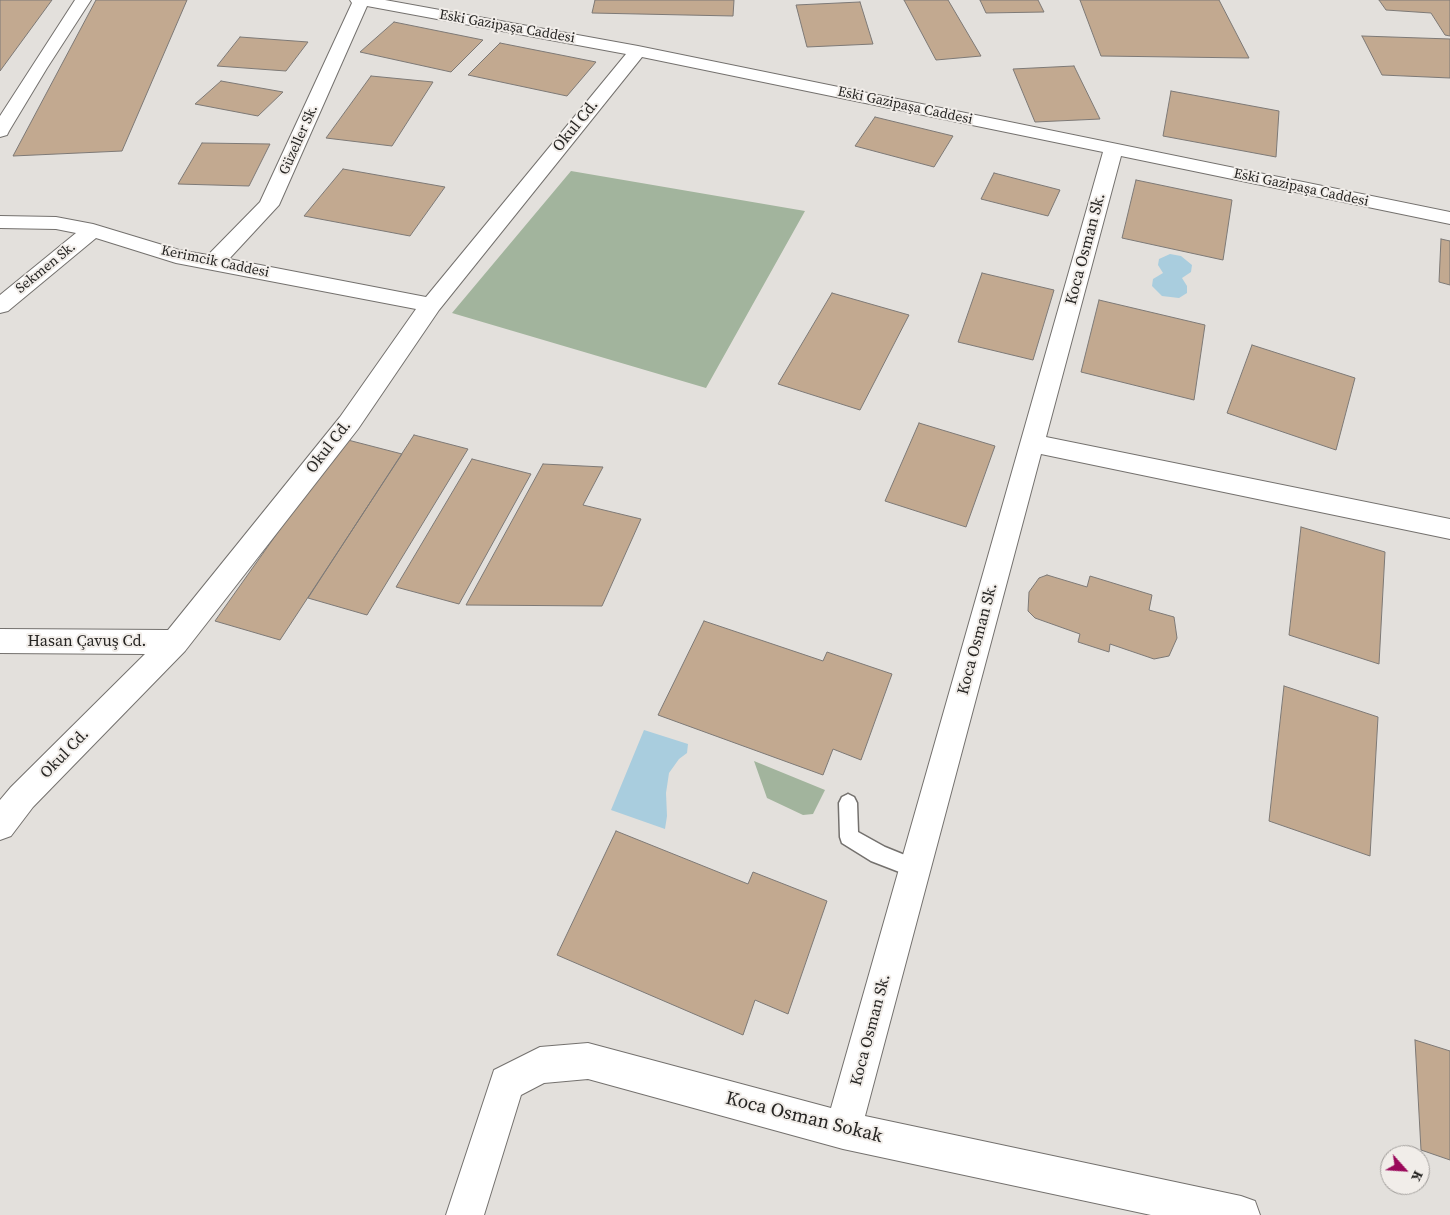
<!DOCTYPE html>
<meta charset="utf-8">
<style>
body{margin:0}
#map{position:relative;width:1450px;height:1215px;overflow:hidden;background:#e3e0dc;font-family:"Source Serif 4",serif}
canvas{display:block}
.north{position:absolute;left:1380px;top:1145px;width:50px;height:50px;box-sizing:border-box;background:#f1ede9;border:1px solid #a09d9a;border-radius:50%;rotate:116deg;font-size:14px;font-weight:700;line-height:20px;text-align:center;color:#262523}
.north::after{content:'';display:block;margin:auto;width:18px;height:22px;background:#9a085a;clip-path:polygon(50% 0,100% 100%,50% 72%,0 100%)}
</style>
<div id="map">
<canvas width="1450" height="1215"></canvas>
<div class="north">K</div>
</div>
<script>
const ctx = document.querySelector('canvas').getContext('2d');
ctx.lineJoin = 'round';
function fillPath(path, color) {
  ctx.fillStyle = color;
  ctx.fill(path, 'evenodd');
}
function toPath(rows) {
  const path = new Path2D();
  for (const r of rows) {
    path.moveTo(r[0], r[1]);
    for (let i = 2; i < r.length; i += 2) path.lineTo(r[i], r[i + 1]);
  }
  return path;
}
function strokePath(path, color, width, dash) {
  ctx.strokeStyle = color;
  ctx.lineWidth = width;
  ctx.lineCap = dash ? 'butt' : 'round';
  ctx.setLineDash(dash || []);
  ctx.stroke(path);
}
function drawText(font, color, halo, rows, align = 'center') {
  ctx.font = font + ' "Source Serif 4",serif';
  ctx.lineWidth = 4;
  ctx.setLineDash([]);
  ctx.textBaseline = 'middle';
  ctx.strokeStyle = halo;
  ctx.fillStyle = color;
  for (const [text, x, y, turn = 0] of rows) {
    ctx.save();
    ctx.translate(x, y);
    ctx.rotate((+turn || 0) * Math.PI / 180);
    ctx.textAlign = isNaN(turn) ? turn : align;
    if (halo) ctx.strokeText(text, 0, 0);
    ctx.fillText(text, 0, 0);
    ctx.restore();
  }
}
fillPath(toPath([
 [571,171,805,211,706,388,452,313],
 [754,761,825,790,813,814,803,815,767,798]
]), '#a2b49d');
fillPath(toPath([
 [1170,254,1181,256,1192,265,1191,272,1182,278,1187,286,1187,293,1179,298,1162,296,1152,286,1153,279,1163,273,1158,265,1159,259],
 [644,730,688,744,687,753,679,759,669,773,666,793,667,816,665,829,611,810]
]), '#a9cdde');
const building = toPath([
 [0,0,52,0,0,71,0,0],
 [96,0,187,0,122,151,13,156,96,0],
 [595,0,734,0,733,16,592,13,595,0],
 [904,0,948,0,981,56,936,60,904,0],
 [980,0,1038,0,1044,12,986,13,980,0],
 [1080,0,1219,0,1249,58,1101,56,1080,0],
 [1379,0,1450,0,1450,36,1445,35,1431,13,1386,10,1379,0],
 [860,2,873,44,807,47,796,5,860,2],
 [394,22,483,40,451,72,360,52,394,22],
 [1362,36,1450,39,1450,78,1382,75,1362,36],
 [240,37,308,42,286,71,217,66,240,37],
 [500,43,596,62,567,96,468,75,500,43],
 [1074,66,1100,119,1035,122,1013,69,1074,66],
 [371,76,433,82,392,146,326,138,371,76],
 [221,81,283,92,258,116,195,104,221,81],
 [1171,91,1279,111,1276,157,1163,136,1171,91],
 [875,117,953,136,934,167,855,146,875,117],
 [202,143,270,144,249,186,178,184,202,143],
 [343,169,445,187,410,236,304,216,343,169],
 [994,173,1060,190,1048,216,981,199,994,173],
 [1136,180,1232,200,1223,260,1122,238,1136,180],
 [1441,239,1450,241,1450,285,1439,282,1441,239],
 [982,273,1054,290,1033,360,958,342,982,273],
 [832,293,909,315,860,410,778,384,832,293],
 [1099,300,1205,325,1194,400,1081,372,1099,300],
 [1252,345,1355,378,1336,450,1227,413,1252,345],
 [919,423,995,446,966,527,885,501,919,423],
 [414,435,468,449,367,615,308,598,414,435],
 [344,439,402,454,280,640,215,621,344,439],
 [472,459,531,474,459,604,396,587,472,459],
 [543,464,603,467,583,505,641,519,602,606,466,605,543,464],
 [1301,527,1385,552,1379,664,1289,635,1301,527],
 [1047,575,1087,587,1090,576,1152,595,1149,610,1174,617,1177,638,1169,656,1154,659,1110,644,1109,652,1078,642,1080,634,1035,618,1028,611,1029,592,1039,578,1047,575],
 [704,621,823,661,827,652,892,674,861,760,833,749,823,775,658,715,704,621],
 [1284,686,1378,717,1370,856,1269,821,1284,686],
 [616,831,748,884,753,872,827,901,788,1014,755,1000,743,1035,557,955,616,831],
 [1415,1040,1450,1051,1450,1160,1421,1150,1415,1040]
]);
fillPath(building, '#c2a990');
strokePath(building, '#7d7976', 1);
const service = toPath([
 [848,794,854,797,857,803,858,832,885,847,922,862,925,869,922,876,915,878,871,861,842,843,840,837,839,803,842,797,848,794]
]);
const minor = toPath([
 [75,0,91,0,47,68,9,131,7,135,0,137,0,116,75,0],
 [350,0,385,0,638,46,1450,212,1450,224,1121,156,1046,437,1450,519,1450,539,1041,454,865,1116,1241,1196,1255,1201,1260,1215,1151,1215,843,1149,588,1079,544,1083,521,1095,484,1215,446,1215,494,1070,540,1047,588,1043,831,1108,1103,152,642,57,439,310,358,429,185,651,33,807,11,836,0,840,0,800,11,787,145,654,0,653,0,629,168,630,340,417,416,309,176,263,96,238,8,311,0,313,0,295,76,233,56,229,0,228,0,216,56,217,93,224,179,250,208,255,260,202,352,3,350,0],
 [367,6,626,54,426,297,229,259,279,205,367,6]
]);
strokePath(service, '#74716e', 3);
strokePath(minor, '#74716e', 2);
fillPath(service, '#fff');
fillPath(minor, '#fff');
drawText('14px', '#262523', '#f1ede9', [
 ["Eski Gazipaşa Caddesi",507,27,10],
 ["Eski Gazipaşa Caddesi",905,106,12],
 ["Güzeller Sk.",299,140,-66],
 ["Eski Gazipaşa Caddesi",1301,188,12],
 ["Kerimcik Caddesi",215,262,12],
 ["Sekmen Sk.",46,268,-39]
]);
drawText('16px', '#262523', '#f1ede9', [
 ["Okul Cd.",576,126,-51],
 ["Koca Osman Sk.",1086,249,-75],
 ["Okul Cd.",329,447,-52],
 ["Koca Osman Sk.",978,639,-75],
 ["Hasan Çavuş Cd.",87,642],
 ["Okul Cd.",65,754,-46],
 ["Koca Osman Sk.",871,1030,-75]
]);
drawText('19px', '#262523', '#f1ede9', [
 ["Koca Osman Sokak",804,1118,14]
]);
</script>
